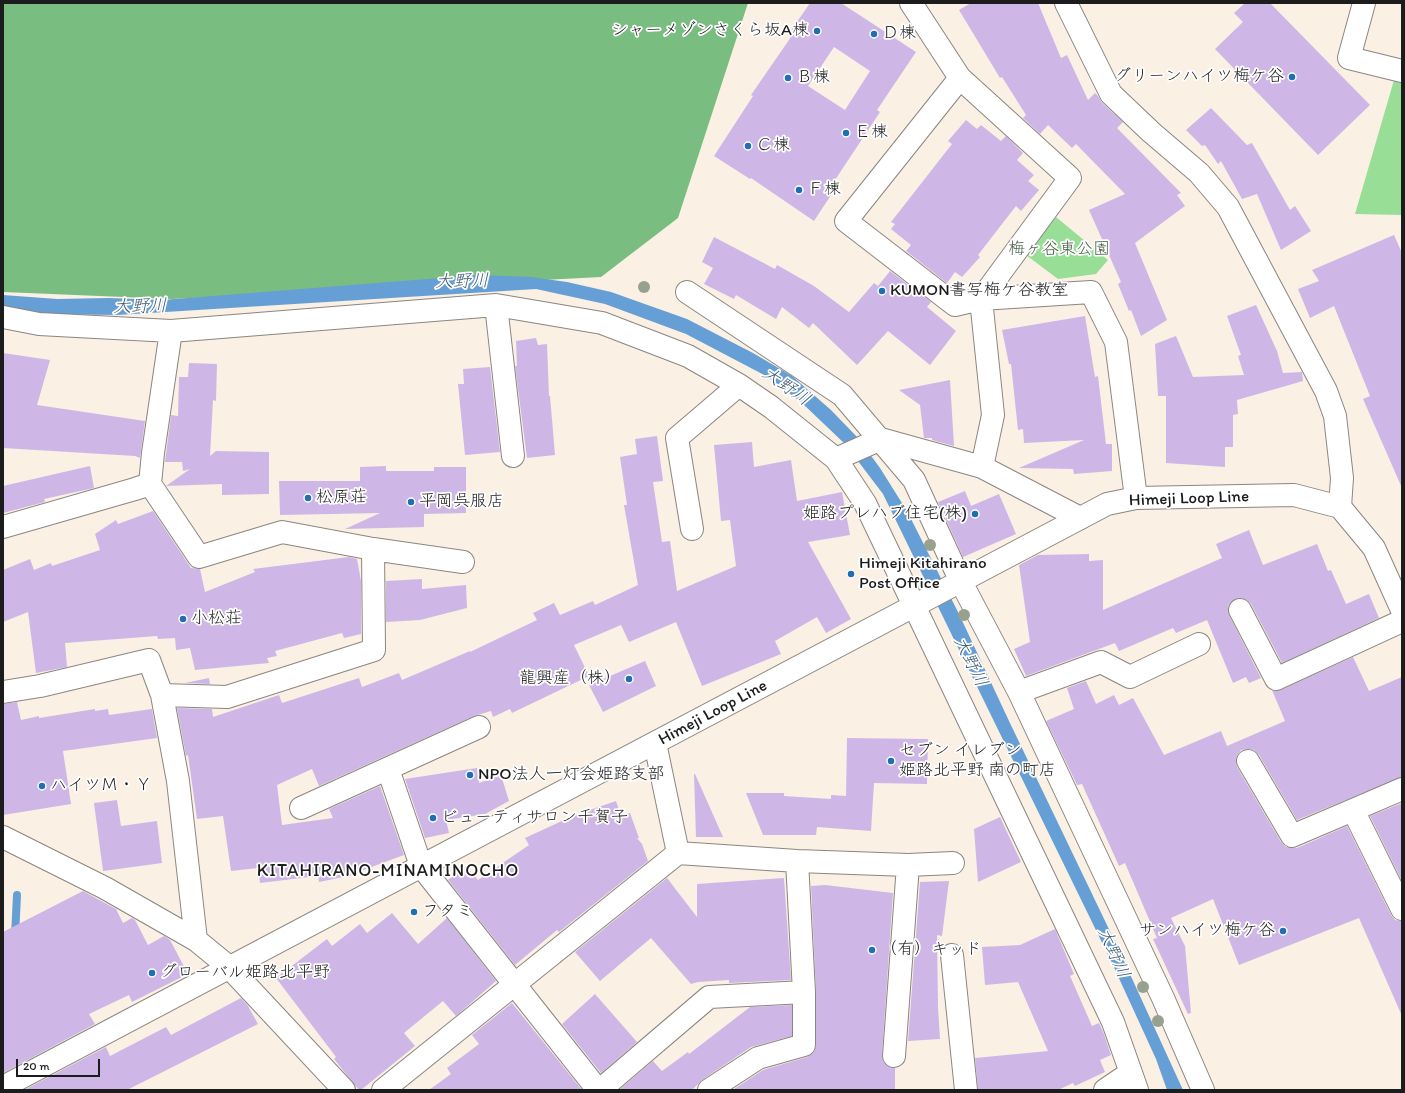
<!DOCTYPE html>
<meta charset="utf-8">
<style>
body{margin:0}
#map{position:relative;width:1405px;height:1093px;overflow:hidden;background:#faf0e4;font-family:Itim,sans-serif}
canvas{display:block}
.frame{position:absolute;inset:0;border:4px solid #1c1c1c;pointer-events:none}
.scale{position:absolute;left:16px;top:1059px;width:84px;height:18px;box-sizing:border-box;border:2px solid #1c1c1c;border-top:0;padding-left:5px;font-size:12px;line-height:14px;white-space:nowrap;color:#1c1c1c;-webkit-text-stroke:3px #fff;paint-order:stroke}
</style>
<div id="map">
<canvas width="1405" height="1093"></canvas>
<div class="frame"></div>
<div class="scale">20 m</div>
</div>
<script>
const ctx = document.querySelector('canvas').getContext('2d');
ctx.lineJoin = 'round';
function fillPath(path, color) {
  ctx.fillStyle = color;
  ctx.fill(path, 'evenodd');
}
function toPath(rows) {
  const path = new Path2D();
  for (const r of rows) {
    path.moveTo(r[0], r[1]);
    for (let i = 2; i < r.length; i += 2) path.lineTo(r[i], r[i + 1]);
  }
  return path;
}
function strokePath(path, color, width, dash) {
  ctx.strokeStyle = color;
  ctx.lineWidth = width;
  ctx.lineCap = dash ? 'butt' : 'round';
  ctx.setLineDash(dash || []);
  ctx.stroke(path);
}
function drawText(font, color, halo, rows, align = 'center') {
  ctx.font = font + ' Itim,"Klee One",sans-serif';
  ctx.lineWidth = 3.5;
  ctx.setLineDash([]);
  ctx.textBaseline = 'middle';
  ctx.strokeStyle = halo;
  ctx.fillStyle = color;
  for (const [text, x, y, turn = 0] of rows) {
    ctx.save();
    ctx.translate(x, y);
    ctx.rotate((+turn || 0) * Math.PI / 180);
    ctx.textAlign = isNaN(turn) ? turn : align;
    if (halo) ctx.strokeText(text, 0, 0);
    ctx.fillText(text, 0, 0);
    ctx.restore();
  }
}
fillPath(toPath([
 [1394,80,1402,82,1402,215,1355,214],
 [1056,217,1108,260,1096,274,1058,279,1026,255]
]), '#99de97');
fillPath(toPath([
 [3,3,748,3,678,218,601,277,172,299,3,292]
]), '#7abd80');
fillPath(toPath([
 [478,275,531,277,567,282,611,292,687,319,753,353,792,376,831,410,858,438,880,468,907,511,959,614,1009,721,1118,948,1183,1090,1167,1090,1156,1059,1112,963,883,494,845,444,802,403,768,377,686,334,605,304,536,289,117,315,38,314,3,308,3,295,57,299,109,298,162,300]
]), '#669fd5');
strokePath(toPath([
 [15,936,17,895]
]), '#669fd5', 8);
fillPath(toPath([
 [810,3,841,3,916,52,877,110,880,112,829,189,833,192,814,221,751,178,750,179,714,156,753,96,751,95,791,37,788,35],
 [834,47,870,71,845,110,808,86],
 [971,3,1038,3,1061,58,1067,55,1088,100,1095,93,1098,96,1102,103,1123,122,1117,128,1181,193,1177,195,1185,206,1135,243,1167,320,1141,336,1131,310,1129,311,1118,284,1121,282,1089,210,1125,194,1076,144,1072,148,1048,125,1040,134,1023,118,1026,115,1002,77,1000,78,959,10],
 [1245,3,1270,3,1370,105,1318,155,1215,49,1243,22,1234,13],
 [1211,108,1247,145,1252,143,1290,210,1295,206,1311,231,1281,250,1257,194,1242,199,1221,161,1218,164,1205,145,1202,146,1186,130],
 [966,120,977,129,981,125,1001,141,1006,136,1023,153,1017,160,1034,175,1028,181,1039,190,1021,211,1016,206,978,255,980,257,962,277,955,272,947,283,906,251,911,245,891,229,895,224,891,222,952,144,948,141],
 [1394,235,1402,253,1402,488,1363,399,1370,396,1334,306,1310,318,1298,289,1319,281,1312,270],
 [714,237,775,269,777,265,814,286,849,312,874,283,878,286,890,271,931,302,927,307,956,331,930,365,888,331,857,365,813,323,809,328,782,307,776,319,736,295,734,299,704,284,713,268,702,262],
 [1256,305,1277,351,1283,373,1302,372,1303,381,1237,400,1238,414,1233,415,1233,447,1225,447,1225,467,1166,463,1166,396,1158,396,1155,344,1176,336,1193,377,1244,375,1238,356,1241,355,1227,316],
 [1085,316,1095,377,1098,376,1106,444,1112,444,1112,471,1074,474,1073,469,1019,468,1084,440,1024,443,1023,429,1018,430,1011,364,1009,364,1002,330],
 [536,338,538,345,547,344,549,396,550,396,555,455,527,458,515,366,517,366,516,341],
 [3,353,50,360,37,405,145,421,140,458,135,456,3,448],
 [189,363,217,364,216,401,213,400,210,456,216,451,269,452,269,494,222,495,222,484,166,486,190,469,183,471,182,462,165,462,171,415,178,416,179,377,188,377],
 [490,367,500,452,465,455,458,384,464,384,463,369],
 [950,380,954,446,932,440,932,438,924,438,920,405,899,390],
 [657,436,663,481,653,482,662,542,670,541,677,591,736,566,730,520,721,521,714,445,752,442,754,467,791,460,797,501,842,492,850,535,808,542,851,619,826,633,817,617,775,641,781,654,702,686,676,622,629,642,621,625,574,645,589,676,512,713,510,709,493,717,491,711,474,716,319,786,312,769,277,785,282,825,333,818,329,809,380,786,404,855,358,872,358,874,319,882,318,876,260,883,258,868,231,871,223,816,197,819,188,755,186,756,177,708,212,709,213,717,279,695,282,703,359,678,362,687,399,673,402,680,470,651,470,652,537,620,533,613,554,603,560,615,593,601,595,605,638,585,624,505,627,505,620,457,637,454,635,439],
 [90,466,94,488,44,499,45,502,3,513,3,486],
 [386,466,386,471,434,471,434,467,466,467,466,513,424,514,424,527,345,529,380,513,280,515,279,481,360,481,360,467],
 [965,491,971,506,999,494,1016,534,963,557,938,502],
 [153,511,191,568,200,569,205,592,255,572,253,569,349,557,357,559,361,581,361,634,344,638,342,633,275,651,277,656,267,658,269,663,195,670,190,648,176,650,175,638,158,639,157,636,65,643,67,667,36,673,28,612,3,622,3,570,30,559,34,570,51,563,52,566,100,550,95,534,116,520,118,524],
 [1249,530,1263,565,1317,544,1328,571,1331,570,1346,604,1369,594,1379,618,1282,663,1251,604,1247,600,1241,598,1235,599,1229,604,1228,609,1229,615,1261,678,1249,683,1246,677,1233,683,1207,620,1176,633,1173,628,1119,651,1115,643,1026,676,1014,649,1030,642,1019,565,1038,555,1089,554,1089,561,1103,560,1103,610,1222,558,1216,544],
 [422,579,422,589,466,585,467,608,420,620,386,622,386,581],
 [1353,657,1369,691,1402,677,1402,777,1297,820,1259,755,1254,750,1248,749,1241,750,1237,755,1236,761,1237,767,1281,842,1286,847,1297,848,1347,826,1391,915,1395,920,1402,921,1402,1016,1359,918,1239,965,1213,899,1171,918,1185,946,1191,1013,1188,1014,1153,939,1157,938,1125,863,1119,866,1082,784,1077,785,1046,721,1074,709,1067,688,1086,681,1096,704,1114,695,1119,705,1133,698,1164,755,1221,731,1227,746,1285,721,1272,690,1281,690],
 [645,661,656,686,603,712,589,685],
 [209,678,210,684,185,683],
 [17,702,21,720,39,716,39,718,95,709,95,711,108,709,109,715,152,709,157,738,63,751,71,804,3,815,3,704],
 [847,738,928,739,927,784,874,783,871,831,817,827,816,835,763,835,746,793,784,793,784,796,831,799,831,795,846,796],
 [477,768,479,783,501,775,509,801,485,814,446,820,449,833,425,838,405,779],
 [694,774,695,774,723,837,696,837],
 [117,800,121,826,157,821,162,863,103,871,94,803],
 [616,801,621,816,630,813,639,838,637,838,642,844,648,861,559,932,557,930,515,965,448,880,466,866,478,880,529,845,525,838,575,815],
 [1402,803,1402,881,1370,816],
 [1000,817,1021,862,978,882,974,829],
 [667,878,697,917,697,884,784,878,791,980,729,983,729,980,698,982,691,984,651,938,600,981,575,952],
 [949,881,942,936,937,935,938,1008,940,1039,908,1041,920,882],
 [825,885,893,893,882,1055,883,1061,887,1066,895,1068,895,1090,734,1090,734,1089,763,1070,807,1057,814,1052,816,1045,816,992,811,886],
 [83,891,116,909,123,923,132,918,135,920,148,945,164,936,170,940,188,974,132,1002,129,995,89,1014,95,1024,3,1073,3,932],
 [392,913,418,944,447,918,496,981,456,1016,443,1001,404,1033,415,1046,361,1090,359,1090,334,1059,336,1057,276,978,327,939,332,946,360,924,367,933],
 [1055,929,1074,974,1070,976,1092,1026,1099,1023,1104,1034,1111,1055,1100,1060,1105,1072,1075,1086,1073,1083,1058,1090,978,1090,975,1058,1048,1051,1018,982,985,985,982,947,1020,945],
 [595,994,637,1042,601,1073,562,1024],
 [241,998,248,1006,258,1024,127,1090,24,1090,106,1047,110,1056,166,1027,171,1035],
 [512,1003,582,1090,429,1090,451,1074,447,1068,479,1044,472,1035],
 [792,1005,792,1036,751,1047,702,1080,692,1090,619,1090,653,1061,662,1071,688,1052,689,1054,750,1007]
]), '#ceb7e6');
const minor = toPath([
 [911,3,960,78,1070,178,981,299,993,415,982,467],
 [1066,3,1111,94,1151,132,1199,173,1228,207,1326,391,1335,416,1342,478,1340,507],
 [1364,3,1349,58,1402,71],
 [960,78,846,221,955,305,981,299,1091,292,1116,342,1136,498],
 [687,292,842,395,914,480,961,582,1019,692,1163,998,1203,1090],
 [496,305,513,456],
 [3,317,39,324,171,331,496,305,602,323,688,356,739,385,771,407,836,459,865,503,1113,1022,1137,1090],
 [836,459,881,439,982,467,1080,518],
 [150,484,199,557,282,532,373,549,463,562],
 [3,527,135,489,150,484,153,453,171,331],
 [692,529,677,438,739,385],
 [1240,610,1276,679,1402,621],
 [3,692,40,686,149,660,162,695,178,781,196,940,229,967,344,1090],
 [1019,692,1101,662,1130,677,1199,644],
 [162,695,227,697,374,650,373,549],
 [655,743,678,853],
 [1248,761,1292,836,1353,810],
 [388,769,421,866,598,1090],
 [1402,789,1353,810,1402,909],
 [301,808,479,727],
 [3,837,105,888,196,940],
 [797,861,908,865,894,1056],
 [908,865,953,863],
 [952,955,966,1090],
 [383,1090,678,853,797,861,804,992,804,1045,758,1058,709,1090],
 [600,1090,709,997,804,992],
 [1105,1090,1130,1073]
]);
const secondary = toPath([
 [3,1087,1107,504,1136,498,1294,495,1340,507,1374,548,1402,610]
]);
strokePath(minor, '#8b8680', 24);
strokePath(secondary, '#8b8680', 24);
strokePath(minor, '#fff', 22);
strokePath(secondary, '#fff', 22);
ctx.fillStyle = '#98a18e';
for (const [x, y] of [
 [644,287],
 [930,545],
 [964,615],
 [1143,987],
 [1158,1021]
]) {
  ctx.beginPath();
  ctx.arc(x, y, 6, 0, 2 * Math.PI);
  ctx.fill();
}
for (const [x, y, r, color] of [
 [817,31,4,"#1f6fb2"],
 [874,34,4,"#1f6fb2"],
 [1292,77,4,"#1f6fb2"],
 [788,78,4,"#1f6fb2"],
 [846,133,4,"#1f6fb2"],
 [748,146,4,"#1f6fb2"],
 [799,190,4,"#1f6fb2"],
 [882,291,4,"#1f6fb2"],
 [308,498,4,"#1f6fb2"],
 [411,502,4,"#1f6fb2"],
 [975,514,4,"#1f6fb2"],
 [851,574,4,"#1f6fb2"],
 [183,619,4,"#1f6fb2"],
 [629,679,4,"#1f6fb2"],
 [891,761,4,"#1f6fb2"],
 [470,775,4,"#1f6fb2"],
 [42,786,4,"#1f6fb2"],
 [433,818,4,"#1f6fb2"],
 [414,912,4,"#1f6fb2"],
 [1283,931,4,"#1f6fb2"],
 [872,950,4,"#1f6fb2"],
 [152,973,4,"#1f6fb2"]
]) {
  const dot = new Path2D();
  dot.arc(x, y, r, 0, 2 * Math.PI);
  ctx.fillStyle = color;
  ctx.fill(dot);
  strokePath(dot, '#fff', 1.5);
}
drawText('17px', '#1c1c1c', '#fff', [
 ["シャーメゾンさくら坂A棟",809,31,"right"],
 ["Ｄ棟",882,34],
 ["グリーンハイツ梅ケ谷",1284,77,"right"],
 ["Ｂ棟",796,78],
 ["Ｅ棟",854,133],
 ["Ｃ棟",756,146],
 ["Ｆ棟",807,190],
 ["KUMON書写梅ケ谷教室",890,291],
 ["松原荘",316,498],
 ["平岡呉服店",419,502],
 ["姫路プレハブ住宅(株)",967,514,"right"],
 ["Himeji Kitahirano",859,564],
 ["Post Office",859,584],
 ["小松荘",191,619],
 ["龍興産（株）",621,679,"right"],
 ["セブン イレブン",899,751],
 ["姫路北平野 南の町店",899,771],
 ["NPO法人一灯会姫路支部",478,775],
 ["ハイツＭ・Ｙ",50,786],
 ["ビューティサロン千賀子",441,818],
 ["フタミ",422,912],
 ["サンハイツ梅ケ谷",1275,931,"right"],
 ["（有）キッド",880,950],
 ["グローバル姫路北平野",160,973]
], 'left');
drawText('17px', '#486047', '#fff', [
 ["梅ヶ谷東公園",1059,250]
]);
drawText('17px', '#1c1c1c', '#fff', [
 ["Himeji Loop Line",1189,499,-2],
 ["Himeji Loop Line",713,713,-28]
]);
drawText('italic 18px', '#415e78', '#fff', [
 ["大野川",462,282,-1],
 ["大野川",140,307,-1],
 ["大野川",786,387,35],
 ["大野川",970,662,64],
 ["大野川",1113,953,66]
]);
ctx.letterSpacing = '1px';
drawText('18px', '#1c1c1c', '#fff', [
 ["KITAHIRANO-MINAMINOCHO",388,871]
]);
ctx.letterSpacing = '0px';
</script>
